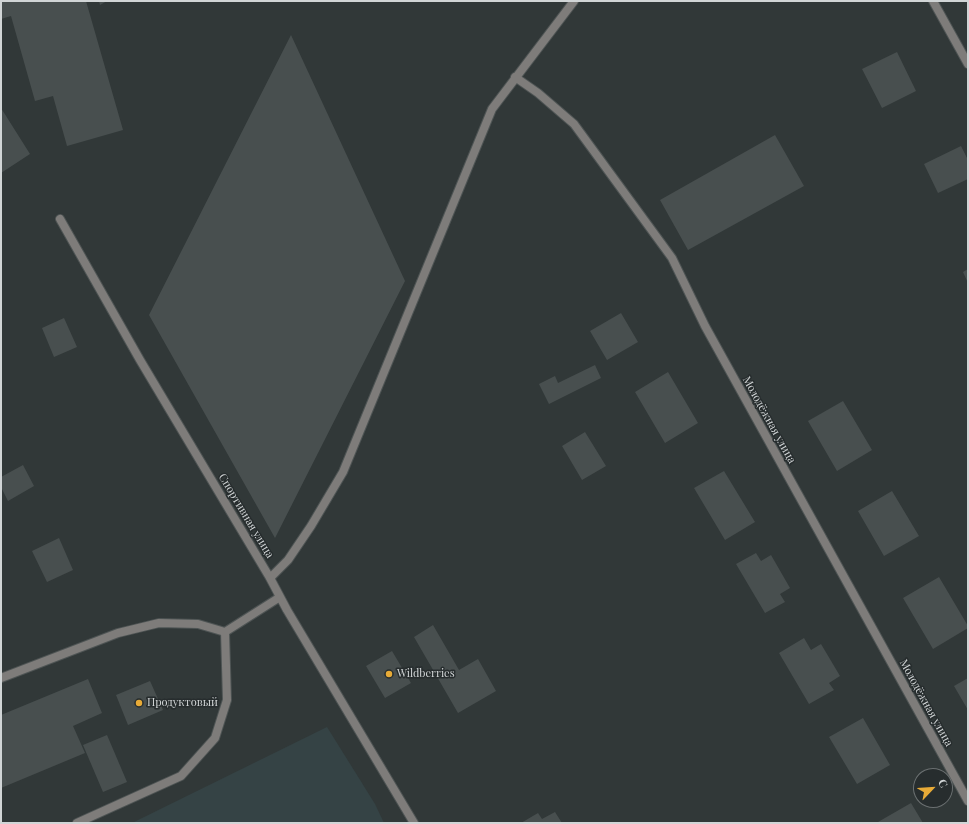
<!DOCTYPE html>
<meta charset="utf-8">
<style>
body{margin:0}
#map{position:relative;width:969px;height:824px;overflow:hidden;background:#313838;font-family:"Playfair Display",serif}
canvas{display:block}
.frame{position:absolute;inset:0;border:2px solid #d1d5d6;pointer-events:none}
.north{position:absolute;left:913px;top:768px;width:40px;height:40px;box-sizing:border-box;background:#272d2e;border:1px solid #6b7071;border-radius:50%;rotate:65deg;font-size:11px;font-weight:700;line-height:16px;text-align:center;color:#d1d5d6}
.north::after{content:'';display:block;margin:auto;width:14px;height:18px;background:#e8ab37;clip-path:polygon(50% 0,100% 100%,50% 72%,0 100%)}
</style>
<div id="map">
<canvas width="969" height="824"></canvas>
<div class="frame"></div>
<div class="north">С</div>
</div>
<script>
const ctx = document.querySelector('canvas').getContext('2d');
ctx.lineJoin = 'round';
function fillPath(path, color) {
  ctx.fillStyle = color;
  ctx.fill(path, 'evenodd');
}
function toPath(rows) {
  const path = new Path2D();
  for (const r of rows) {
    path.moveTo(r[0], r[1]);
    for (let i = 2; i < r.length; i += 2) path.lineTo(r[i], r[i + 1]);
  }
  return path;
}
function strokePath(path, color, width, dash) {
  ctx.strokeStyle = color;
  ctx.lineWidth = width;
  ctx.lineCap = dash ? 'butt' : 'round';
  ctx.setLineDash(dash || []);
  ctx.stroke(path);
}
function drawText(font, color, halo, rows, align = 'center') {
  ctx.font = font + ' "Playfair Display",serif';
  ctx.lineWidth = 3;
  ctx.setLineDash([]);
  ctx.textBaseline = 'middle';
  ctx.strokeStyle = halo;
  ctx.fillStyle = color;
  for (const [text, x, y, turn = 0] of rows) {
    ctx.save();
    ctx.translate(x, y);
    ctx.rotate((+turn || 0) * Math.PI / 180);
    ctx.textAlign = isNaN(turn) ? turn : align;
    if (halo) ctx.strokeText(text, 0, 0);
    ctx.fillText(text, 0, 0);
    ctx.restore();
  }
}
fillPath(toPath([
 [327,727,375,804,384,823,132,823]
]), '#354345');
fillPath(toPath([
 [1,1,86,1,123,130,67,146,53,96,35,101,11,16,1,19],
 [99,1,107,1,100,5],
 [291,35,405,281,275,538,149,315],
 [897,52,916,91,882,108,862,69],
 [1,108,30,154,1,173],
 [775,135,804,186,688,250,660,200],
 [961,146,968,160,968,179,938,193,924,164],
 [968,269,968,283,963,272],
 [621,313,638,342,607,360,590,331],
 [64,318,77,347,54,357,42,328],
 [595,365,601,378,549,404,539,384,555,376,558,383],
 [668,372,698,423,665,443,635,392],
 [843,401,872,450,837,471,808,421],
 [585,432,606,466,582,480,562,446],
 [23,465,34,486,8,501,1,487,1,477],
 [724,471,755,522,725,540,694,488],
 [892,491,919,536,884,556,858,511],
 [59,538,73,570,47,582,32,551],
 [756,553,761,561,771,555,790,588,780,594,785,602,765,613,736,564],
 [939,577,968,626,968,628,933,649,903,598],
 [433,625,459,670,478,659,496,691,458,713,414,637],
 [804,638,811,650,821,644,840,676,829,683,834,690,809,704,779,653],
 [392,651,411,683,385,698,366,666],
 [968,678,968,710,954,686],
 [88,679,102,713,73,726,85,753,1,788,1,715],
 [150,681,163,710,128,725,116,695],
 [863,718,890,765,857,784,829,737],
 [107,735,127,782,103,792,83,745],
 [911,803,923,823,879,823,878,822],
 [555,812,562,823,521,823,538,813,542,819]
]), '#484f4f');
const street = toPath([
 [933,1,968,64],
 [515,77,538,93,574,124,672,258,705,326,968,801],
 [60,219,140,360,270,578,287,610,414,823],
 [270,578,288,560,311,526,343,472,492,109,574,1],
 [1,678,118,633,159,623,198,624,225,632,280,597],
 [77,823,181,776,215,738,227,700,225,632]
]);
strokePath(street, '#4e5454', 10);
strokePath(street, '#7e7c7a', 8);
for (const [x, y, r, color] of [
 [389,674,4,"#e8ab37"],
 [139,703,4,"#e8ab37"]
]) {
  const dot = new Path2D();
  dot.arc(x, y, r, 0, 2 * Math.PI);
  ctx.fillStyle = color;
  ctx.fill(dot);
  strokePath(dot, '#272d2e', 1.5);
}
drawText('11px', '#d1d5d6', '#272d2e', [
 ["Молодёжная улица",769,420,61],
 ["Спортивная улица",246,516,59],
 ["Молодёжная улица",926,703,61]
]);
drawText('11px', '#d1d5d6', '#272d2e', [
 ["Wildberries",397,674],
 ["Продуктовый",147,703]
], 'left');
</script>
